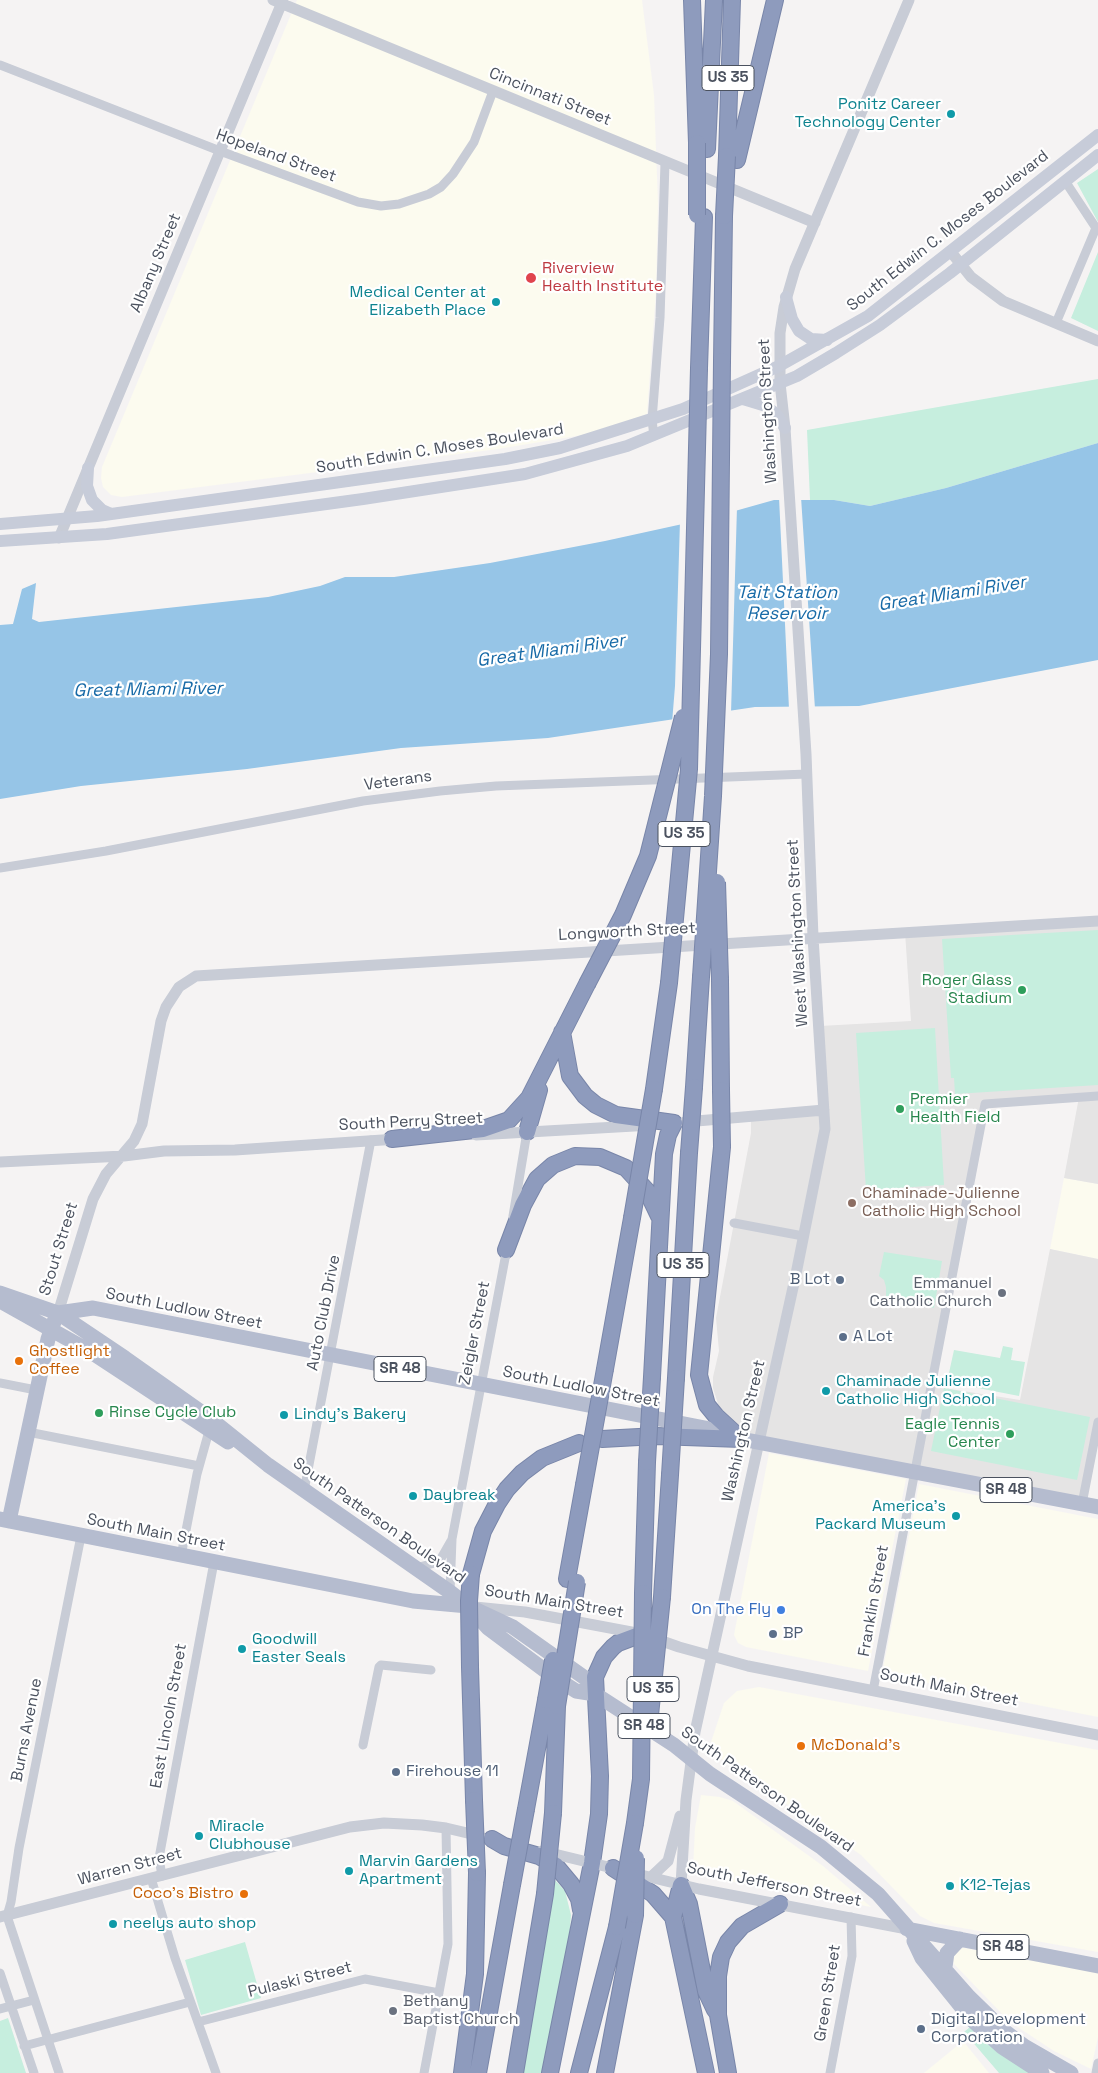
<!DOCTYPE html>
<style>
body{margin:0}
canvas{display:block;background:#f5f3f3}
</style>
<canvas width="1098" height="2073"></canvas>
<script>
const ctx = document.querySelector('canvas').getContext('2d');
ctx.lineJoin = 'round';
function fillPath(path, color) {
  ctx.fillStyle = color;
  ctx.fill(path, 'evenodd');
}
function toPath(rows) {
  const path = new Path2D();
  for (const r of rows) {
    path.moveTo(r[0], r[1]);
    for (let i = 2; i < r.length; i += 2) path.lineTo(r[i], r[i + 1]);
  }
  return path;
}
function strokePath(path, color, width, dash) {
  ctx.strokeStyle = color;
  ctx.lineWidth = width;
  ctx.lineCap = dash ? 'butt' : 'round';
  ctx.setLineDash(dash || []);
  ctx.stroke(path);
}
function drawText(font, color, halo, rows, align = 'center') {
  ctx.font = font + ' "Space Grotesk",sans-serif';
  ctx.lineWidth = 4.5;
  ctx.setLineDash([]);
  ctx.textBaseline = 'middle';
  ctx.strokeStyle = halo;
  ctx.fillStyle = color;
  for (const [text, x, y, turn = 0] of rows) {
    ctx.save();
    ctx.translate(x, y);
    ctx.rotate((+turn || 0) * Math.PI / 180);
    ctx.textAlign = isNaN(turn) ? turn : align;
    if (halo) ctx.strokeText(text, 0, 0);
    ctx.fillText(text, 0, 0);
    ctx.restore();
  }
}
fillPath(toPath([
 [297,0,642,0,654,95,658,203,656,291,647,414,594,433,498,449,122,497,111,495,103,487,101,478,102,467],
 [1064,1178,1098,1184,1098,1259,1050,1249],
 [769,1453,906,1479,868,1671,746,1647,738,1643,734,1635],
 [919,1484,1098,1519,1098,1717,882,1674],
 [759,1687,1098,1750,1098,1952,934,1923,920,1916,861,1855,714,1754,711,1742,724,1703,737,1691],
 [701,1795,720,1797,733,1801,823,1866,871,1907,697,1875,693,1869,695,1828],
 [964,1948,1098,1972,1098,2037,1091,2069,1054,2051,1010,2022,954,1964,952,1956,957,1949],
 [963,2041,989,2073,924,2073,935,2064]
]), '#fcfbef');
fillPath(toPath([
 [1098,921,1098,1184,1064,1178,1079,1097,985,1104,931,1382,944,1388,1020,1400,1050,1249,1098,1259,1098,1421,1082,1504,741,1439,719,1407,713,1388,713,1377,719,1351,716,1318,751,1133,751,1116,824,1110,820,1026,911,1021,905,932]
]), '#e5e4e4');
fillPath(toPath([
 [1098,169,1098,222,1077,183],
 [1098,252,1098,331,1071,318],
 [1098,379,1098,443,946,488,870,506,834,500,810,500,807,430],
 [1098,930,1098,1085,955,1094,954,1078,951,1078,942,939],
 [935,1028,944,1185,866,1190,856,1033],
 [884,1252,942,1261,934,1308,886,1299,886,1287,884,1280,879,1276],
 [1003,1346,1013,1348,1011,1360,1025,1362,1019,1396,947,1382,954,1350,1000,1358],
 [944,1388,1090,1417,1077,1480,931,1451],
 [555,1880,565,1891,571,1915,569,1941,542,2073,523,2073],
 [245,1942,261,1998,201,2015,185,1960],
 [8,2018,26,2073,0,2073,0,2021],
 [970,2027,1034,2073,999,2073,964,2032]
]), '#c6eede');
fillPath(toPath([
 [1098,443,1098,660,859,706,755,707,548,738,401,748,247,769,81,786,0,799,0,625,13,624,22,589,36,583,32,619,39,622,268,597,320,586,345,577,394,577,490,563,605,541,710,518,774,500,834,500,870,506,946,488]
]), '#96c5e7');
fillPath(toPath([
 [779,497,801,497,815,709,789,709],
 [737,507,731,713,672,723,675,686,680,521]
]), '#f5f3f3');
const motorway = toPath([
 [692,0,697,143],
 [707,149,714,0],
 [727,156,732,0],
 [737,160,775,0],
 [722,361,724,216],
 [699,368,704,217],
 [720,979,721,1090],
 [562,1032,570,1076,585,1096,596,1105,616,1115,674,1123,668,1135,664,1154,652,1377],
 [694,1087,701,977],
 [654,1089,669,983],
 [527,1132,539,1090],
 [392,1139,483,1129,509,1120,529,1098,587,984],
 [722,1147,699,1375,707,1405,716,1416,741,1439],
 [506,1250,523,1205,537,1179,553,1165,575,1156,600,1157,626,1168,647,1191,659,1216],
 [605,1369,632,1218],
 [676,1378,689,1153],
 [602,1439,657,1436,741,1439],
 [471,1574,483,1531,497,1504,507,1489,522,1473,542,1458,579,1443],
 [567,1579,584,1485],
 [643,1593,647,1462],
 [662,1597,670,1475],
 [470,1667,474,1800],
 [526,1809,546,1700],
 [553,1813,557,1706],
 [635,1823,641,1779],
 [492,1839,504,1846,539,1856,556,1866,571,1884,579,1899,581,1910],
 [613,1868,653,1894,673,1917],
 [681,1885,673,1917,706,2073],
 [681,1885,689,1904,706,1991,715,2010],
 [462,2073,475,1974,477,1873],
 [478,2073,512,1885],
 [515,2073,545,1894],
 [550,2073,592,1863,599,1814,600,1776,595,1677,604,1657,613,1647,618,1643,642,1634],
 [579,2073,617,1927],
 [605,2073,635,1915],
 [728,2073,718,2015,718,1976,721,1957,728,1942,742,1926,780,1904]
]);
strokePath(motorway, '#7986a9', 18);
strokePath(toPath([
 [0,65,220,151,358,202,381,206,399,204,429,194,441,187,453,174,474,142,493,91],
 [1056,323,1096,228,1065,181],
 [654,436,652,420,660,318,665,163],
 [0,868,106,851,363,801,440,791,496,786,807,774],
 [513,1216,527,1132],
 [734,1223,803,1236],
 [0,1383,36,1390],
 [28,1432,199,1466],
 [304,1491,371,1140],
 [1082,1504,1098,1422],
 [181,1556,197,1474,209,1431],
 [415,1568,439,1562,451,1541],
 [450,1592,452,1539,507,1248],
 [873,1691,985,1104,1098,1096],
 [363,1745,379,1667,381,1665,431,1670],
 [162,1876,159,1858,214,1562],
 [151,1878,175,1958,216,2073],
 [0,1973,34,2073],
 [0,2009,34,2000],
 [198,2022,365,1979,439,1993],
 [24,2046,190,2002],
 [59,2073,7,1916,11,1902,19,1848,81,1536],
 [424,2073,448,1944,446,1828],
 [830,2073,852,1956,851,1917],
 [1096,2073,1098,2063]
]), '#c8ccd6', 9);
strokePath(toPath([
 [273,0,815,223],
 [951,252,971,277,1003,301,1098,341],
 [59,538,283,0],
 [685,1122,824,1110],
 [476,1135,652,1125],
 [0,1162,124,1156,164,1151,235,1150,397,1139],
 [58,1313,93,1199,106,1174,134,1141,142,1124,161,1021,166,1007,179,987,196,976,1098,921],
 [475,1607,525,1612,642,1634,679,1647,748,1666,1098,1735],
 [542,1851,699,1889,907,1929],
 [651,1877,668,1861,680,1816],
 [681,1885,686,1800,695,1732,796,1274,825,1129,813,937,806,754,785,428,780,383,780,333,784,307,795,269,909,0],
 [0,1917,350,1827,384,1823,422,1825,446,1828,480,1836]
]), '#c8ccd6', 11);
strokePath(toPath([
 [786,297,792,319,799,331,811,339,827,340],
 [743,399,766,406,777,415,785,428],
 [88,468,87,486,92,500,102,510,111,514],
 [0,524,97,516,505,459,560,448,683,409,779,366,868,316,1098,135],
 [0,541,107,534,363,499,525,474,627,446,797,376,836,353,880,325,950,273,1098,155]
]), '#c7ccd9', 12);
strokePath(toPath([
 [0,1293,58,1313,125,1358,207,1416,268,1465,450,1592,468,1606,488,1628,551,1675,576,1691,595,1694,674,1745,710,1774,821,1847,878,1894,969,1997,1003,2030,1024,2046,1071,2073],
 [0,1301,91,1352,228,1442],
 [58,1313,93,1308,705,1428,741,1439,1098,1507],
 [0,1519,413,1601,468,1606,513,1627,588,1680,595,1694],
 [9,1521,48,1339,55,1319],
 [907,1929,1098,1966],
 [914,1941,922,1958,972,2020,1002,2047,1042,2073],
 [945,1967,947,1953,960,1939]
]), '#b5bccf', 15);
strokePath(motorway, '#8e9bbd', 16);
const motorwayBridge = toPath([
 [697,143,697,215],
 [724,216,727,156],
 [717,882,720,979],
 [701,977,713,796,719,654,722,361],
 [669,983,689,769,699,368],
 [587,984,623,915,648,856,683,717],
 [721,1090,722,1147],
 [689,1153,694,1087],
 [632,1218,654,1089],
 [647,1462,652,1377],
 [670,1475,676,1378],
 [584,1485,605,1369],
 [470,1667,469,1601,471,1574],
 [546,1700,553,1660],
 [557,1706,577,1582],
 [649,1725,662,1597],
 [641,1779,643,1593],
 [474,1800,477,1873],
 [512,1885,526,1809],
 [545,1894,553,1813],
 [635,1915,636,1858],
 [617,1927,635,1823]
]);
strokePath(motorwayBridge, '#7986a9', 18, []);
strokePath(motorwayBridge, '#8e9bbd', 16);
for (const [x, y, r, color] of [
 [951,114,5,"#0f9aa8"],
 [531,278,6,"#e0444e"],
 [496,302,5,"#0f9aa8"],
 [1022,990,5,"#2e9e5b"],
 [900,1109,5,"#2e9e5b"],
 [852,1203,5,"#8d6e63"],
 [840,1280,5,"#5c6f8a"],
 [1002,1293,5,"#6b7280"],
 [843,1337,5,"#5c6f8a"],
 [19,1361,5,"#e8710a"],
 [826,1391,5,"#0f9aa8"],
 [99,1413,5,"#2e9e5b"],
 [284,1415,5,"#0f9aa8"],
 [1010,1434,5,"#2e9e5b"],
 [413,1496,5,"#0f9aa8"],
 [956,1516,5,"#0f9aa8"],
 [781,1610,5,"#3f7fe0"],
 [773,1634,5,"#5c6f8a"],
 [242,1649,5,"#0f9aa8"],
 [801,1746,5,"#e8710a"],
 [396,1772,5,"#5c6f8a"],
 [199,1836,5,"#0f9aa8"],
 [349,1871,5,"#0f9aa8"],
 [950,1886,5,"#0f9aa8"],
 [244,1894,5,"#e8710a"],
 [113,1924,5,"#0f9aa8"],
 [393,2011,5,"#6b7280"],
 [921,2029,5,"#5c6f8a"]
]) {
  const dot = new Path2D();
  dot.arc(x, y, r, 0, 2 * Math.PI);
  ctx.fillStyle = color;
  ctx.fill(dot);
  strokePath(dot, '#fff', 2);
}
for (const [x, y, w] of [
 [728,78,52],
 [684,834,52],
 [683,1265,52],
 [400,1369,52],
 [1006,1490,52],
 [653,1689,52],
 [644,1726,52],
 [1003,1947,52]
]) {
  const box = new Path2D();
  box.roundRect(x - w / 2, y - 12.5, w, 25, 4);
  ctx.fillStyle = '#fff';
  ctx.fill(box);
  strokePath(box, '#4b525f', 1);
}
drawText('bold 15px', '#4b525f', null, [
 ["US 35",728,78],
 ["US 35",684,834],
 ["US 35",683,1265],
 ["SR 48",400,1369],
 ["SR 48",1006,1490],
 ["US 35",653,1689],
 ["SR 48",644,1726],
 ["SR 48",1003,1947]
]);
drawText('16px', '#4b525f', '#fff', [
 ["Cincinnati Street",550,97,22],
 ["Hopeland Street",276,156,20],
 ["South Edwin C. Moses Boulevard",948,231,-38],
 ["Albany Street",156,263,-67],
 ["Washington Street",768,411,-93],
 ["South Edwin C. Moses Boulevard",440,449,-9],
 ["Veterans",398,781,-8],
 ["Longworth Street",627,932,-3],
 ["West Washington Street",798,933,-93],
 ["South Perry Street",411,1122,-3],
 ["Stout Street",59,1249,-73],
 ["South Ludlow Street",184,1309,11],
 ["Auto Club Drive",324,1313,-79],
 ["Zeigler Street",475,1333,-79],
 ["South Ludlow Street",581,1387,11],
 ["Washington Street",744,1431,-77],
 ["South Patterson Boulevard",379,1521,35],
 ["South Main Street",156,1533,11],
 ["Franklin Street",874,1601,-80],
 ["South Main Street",554,1602,9],
 ["South Main Street",949,1688,11],
 ["East Lincoln Street",169,1716,-80],
 ["Burns Avenue",27,1730,-79],
 ["South Patterson Boulevard",767,1790,35],
 ["Warren Street",130,1867,-15],
 ["South Jefferson Street",774,1885,11],
 ["Pulaski Street",300,1980,-14],
 ["Green Street",828,1993,-81]
]);
drawText('16px', '#0d838f', '#fff', [
 ["Ponitz Career",941,105,"right"],
 ["Technology Center",941,123,"right"],
 ["Medical Center at",486,293,"right"],
 ["Elizabeth Place",486,311,"right"],
 ["Chaminade Julienne",836,1382],
 ["Catholic High School",836,1400],
 ["Lindy's Bakery",294,1415],
 ["Daybreak",423,1496],
 ["America's",946,1507,"right"],
 ["Packard Museum",946,1525,"right"],
 ["Goodwill",252,1640],
 ["Easter Seals",252,1658],
 ["Miracle",209,1827],
 ["Clubhouse",209,1845],
 ["Marvin Gardens",359,1862],
 ["Apartment",359,1880],
 ["K12-Tejas",960,1886],
 ["neelys auto shop",123,1924]
], 'left');
drawText('16px', '#be3a42', '#fff', [
 ["Riverview",542,269],
 ["Health Institute",542,287]
], 'left');
drawText('16px', '#27864d', '#fff', [
 ["Roger Glass",1012,981],
 ["Stadium",1012,999],
 ["Premier",910,1100,"left"],
 ["Health Field",910,1118,"left"],
 ["Rinse Cycle Club",109,1413,"left"],
 ["Eagle Tennis",1000,1425],
 ["Center",1000,1443]
], 'right');
drawText('16px', '#785e54', '#fff', [
 ["Chaminade-Julienne",862,1194],
 ["Catholic High School",862,1212]
], 'left');
drawText('16px', '#4e5e75', '#fff', [
 ["B Lot",830,1280,"right"],
 ["A Lot",853,1337],
 ["BP",783,1634],
 ["Firehouse 11",406,1772],
 ["Digital Development",931,2020],
 ["Corporation",931,2038]
], 'left');
drawText('16px', '#5b616d', '#fff', [
 ["Emmanuel",992,1284],
 ["Catholic Church",992,1302],
 ["Bethany",403,2002,"left"],
 ["Baptist Church",403,2020,"left"]
], 'right');
drawText('16px', '#c56008', '#fff', [
 ["Ghostlight",29,1352],
 ["Coffee",29,1370],
 ["McDonald's",811,1746],
 ["Coco's Bistro",234,1894,"right"]
], 'left');
drawText('16px', '#366cbe', '#fff', [
 ["On The Fly",771,1610]
], 'right');
drawText('italic 18px', '#176aa7', '#fff', [
 ["Tait Station",787,593],
 ["Reservoir",787,614],
 ["Great Miami River",952,594,-9],
 ["Great Miami River",551,651,-8],
 ["Great Miami River",148,690,-1]
]);
</script>
